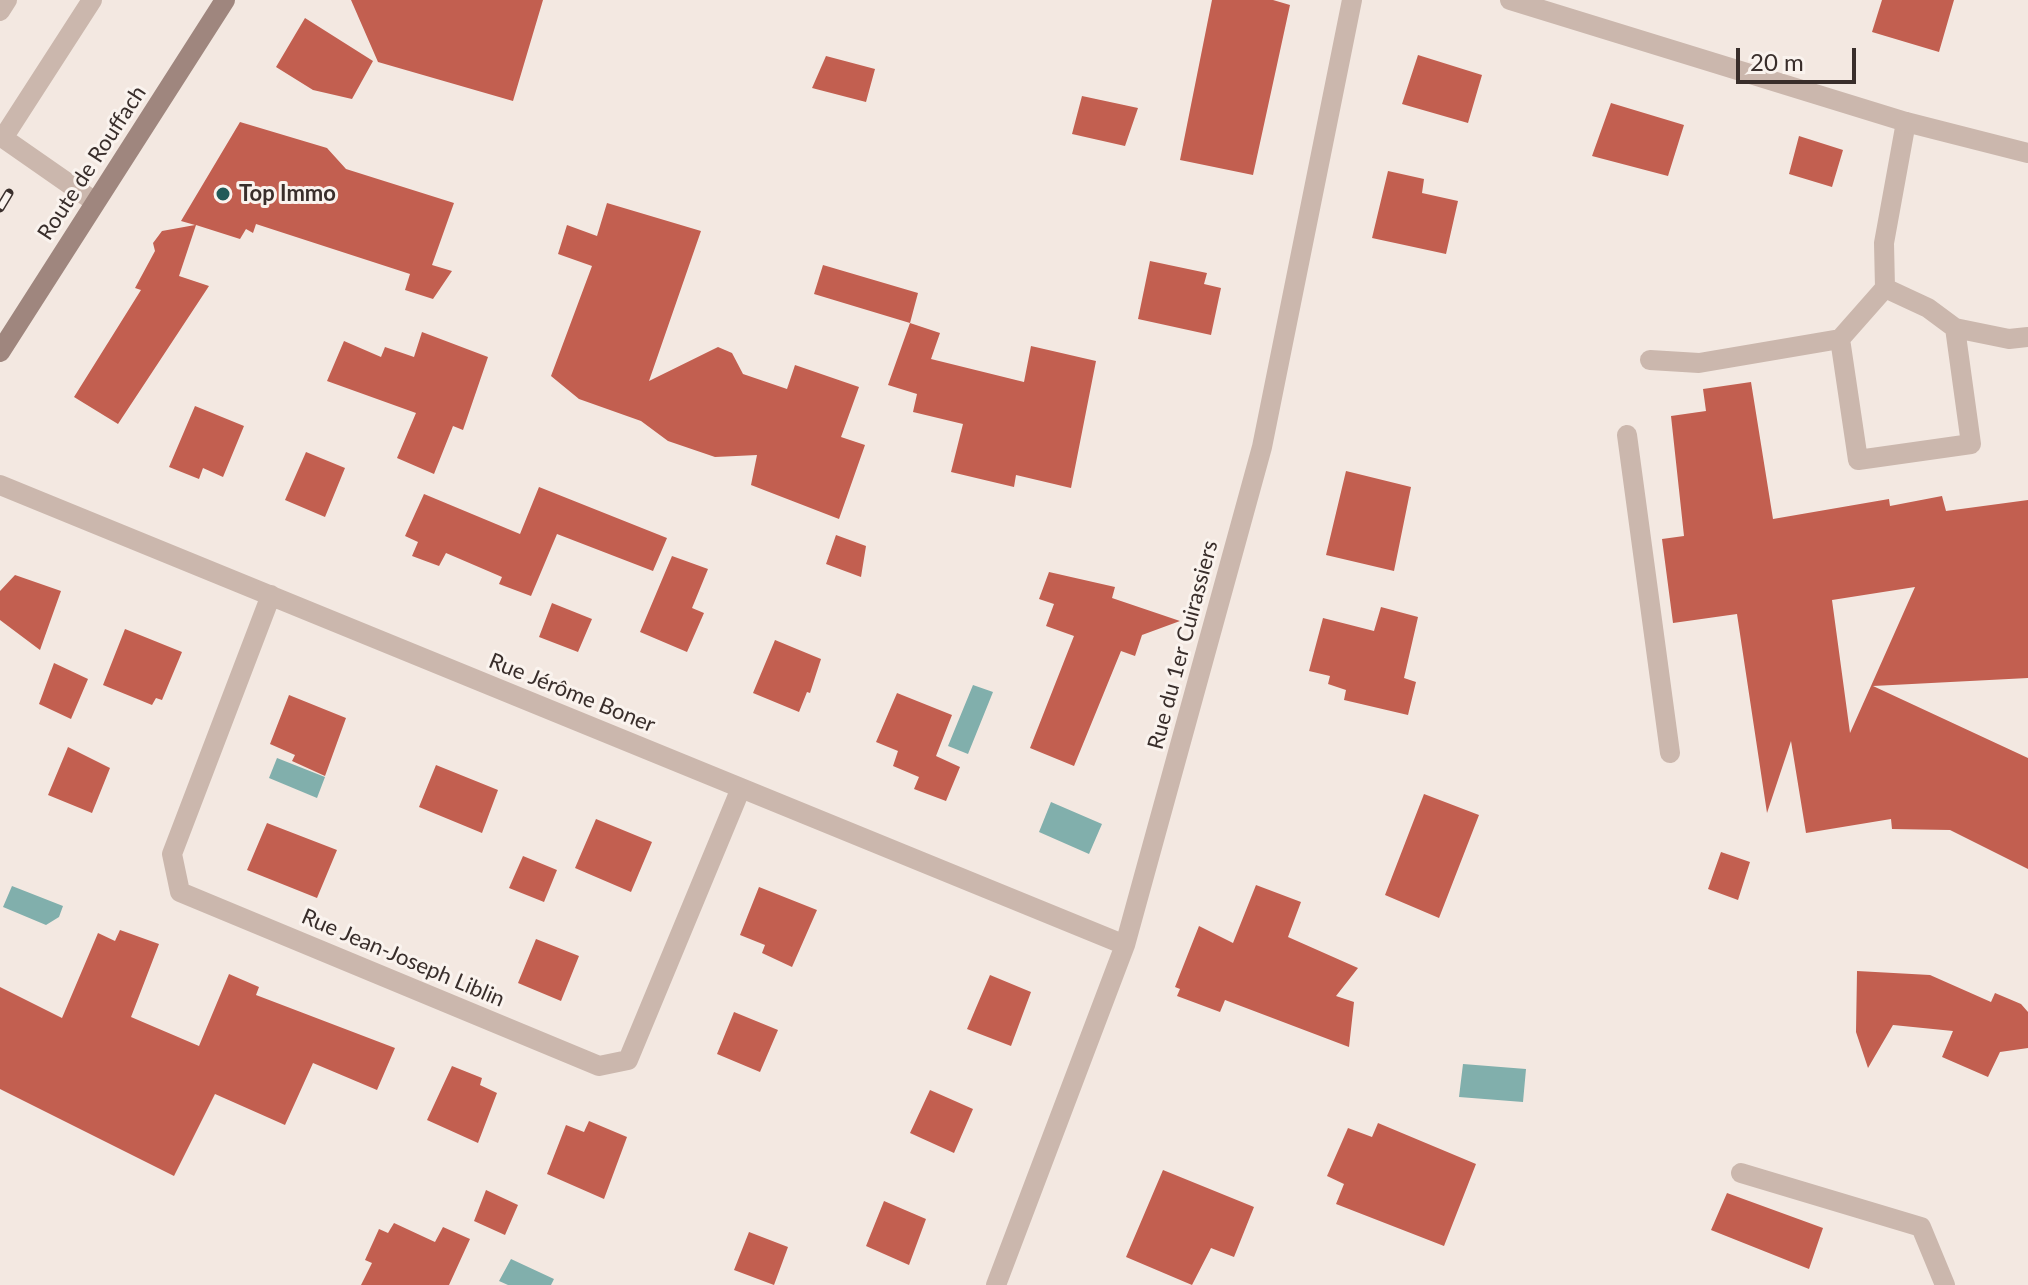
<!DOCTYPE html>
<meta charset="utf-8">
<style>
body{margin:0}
#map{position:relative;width:2028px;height:1285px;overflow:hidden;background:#f3e8e1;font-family:Lato,sans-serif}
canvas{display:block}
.scale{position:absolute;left:1736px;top:48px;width:120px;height:36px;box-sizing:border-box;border:4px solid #392e2b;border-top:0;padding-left:10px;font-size:24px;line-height:28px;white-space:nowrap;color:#392e2b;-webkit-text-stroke:6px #faf3ee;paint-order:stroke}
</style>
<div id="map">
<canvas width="2028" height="1285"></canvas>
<div class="scale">20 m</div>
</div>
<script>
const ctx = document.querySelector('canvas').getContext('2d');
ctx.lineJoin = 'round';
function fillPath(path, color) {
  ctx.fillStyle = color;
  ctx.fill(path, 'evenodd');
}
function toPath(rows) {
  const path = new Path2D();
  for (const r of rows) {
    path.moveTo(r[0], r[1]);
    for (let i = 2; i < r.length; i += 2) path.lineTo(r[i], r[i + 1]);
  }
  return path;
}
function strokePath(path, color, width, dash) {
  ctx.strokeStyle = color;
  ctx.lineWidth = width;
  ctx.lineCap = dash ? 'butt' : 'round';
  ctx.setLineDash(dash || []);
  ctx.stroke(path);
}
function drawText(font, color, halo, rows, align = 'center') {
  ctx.font = font + ' Lato,sans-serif';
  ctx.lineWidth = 6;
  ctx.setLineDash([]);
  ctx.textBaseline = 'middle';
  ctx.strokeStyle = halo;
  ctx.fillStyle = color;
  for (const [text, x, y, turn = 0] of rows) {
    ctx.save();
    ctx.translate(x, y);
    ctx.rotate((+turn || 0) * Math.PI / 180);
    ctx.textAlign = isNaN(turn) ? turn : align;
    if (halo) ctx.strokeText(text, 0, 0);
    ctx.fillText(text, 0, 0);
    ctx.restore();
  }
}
fillPath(toPath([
 [973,685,993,692,968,754,948,746],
 [277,758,325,777,317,798,269,778],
 [1051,802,1102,824,1089,854,1039,832],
 [12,886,63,906,59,917,46,925,3,907],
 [1463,1064,1526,1069,1523,1102,1459,1097],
 [511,1259,554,1279,551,1285,508,1285,499,1281]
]), '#81afac');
fillPath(toPath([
 [351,0,543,0,513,101,378,62],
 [1212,0,1273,0,1290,5,1253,175,1180,160],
 [1882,0,1954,0,1939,52,1872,32],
 [305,18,373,61,352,99,313,90,276,67],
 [1418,55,1482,75,1468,123,1402,104],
 [826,56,875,69,866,102,812,88],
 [1082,96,1138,108,1125,146,1072,134],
 [1611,103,1684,125,1668,176,1592,156],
 [240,122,327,148,346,169,454,203,432,265,452,271,433,299,405,290,410,274,256,224,253,233,246,229,240,239,196,225,179,276,209,286,118,424,74,397,141,290,135,288,155,251,153,243,162,231,195,225,181,221],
 [1799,136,1843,150,1832,187,1789,174],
 [1388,171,1424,179,1422,193,1458,201,1446,254,1372,238],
 [607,203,701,231,649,381,718,347,732,353,743,374,787,389,795,365,859,387,841,437,865,445,839,519,751,485,757,455,715,457,668,441,641,421,579,399,551,376,592,266,558,254,567,225,597,236],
 [1150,261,1207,273,1204,284,1221,288,1211,335,1138,319],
 [823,265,918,293,910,323,814,294],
 [910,323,940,333,931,359,1024,382,1031,346,1096,361,1071,488,1016,475,1014,487,951,472,963,424,913,412,917,394,888,385],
 [422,332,488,357,463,430,453,426,434,474,397,458,416,413,327,381,344,341,381,357,385,347,414,357],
 [1751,382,1773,519,1889,499,1890,506,1942,496,1946,511,2028,500,2028,678,1873,686,2028,758,2028,869,1950,830,1892,829,1891,819,1806,833,1791,741,1767,813,1737,614,1673,623,1662,539,1684,536,1671,416,1706,411,1703,389],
 [1915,587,1871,686,1850,733,1832,600],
 [195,406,244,426,223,477,203,468,199,479,169,467],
 [306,452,345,468,325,517,285,500],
 [1346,471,1411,487,1394,571,1326,555],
 [539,487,667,538,653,571,557,534,531,596,499,584,502,577,446,553,439,566,412,556,418,542,405,536,424,494,520,534],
 [836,535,866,546,861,577,826,564],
 [672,556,708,569,692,608,704,613,687,652,640,632],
 [1049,572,1115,587,1112,598,1180,621,1142,635,1135,656,1121,651,1074,766,1030,748,1074,636,1046,626,1054,604,1039,599],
 [15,575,61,591,40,650,0,620,0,591],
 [552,603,592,619,578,652,539,637],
 [1381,607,1418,617,1404,678,1416,682,1408,715,1344,700,1346,690,1328,684,1330,676,1309,671,1323,618,1374,631],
 [125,629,182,652,162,700,156,698,152,705,103,685],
 [775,640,821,659,810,693,807,692,799,712,753,693],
 [54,663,88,679,71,719,39,704],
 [897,693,952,715,936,756,960,767,946,801,914,789,919,777,893,766,898,751,876,742],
 [289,695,346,718,325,776,292,761,295,755,270,744],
 [68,747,110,768,92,813,48,795],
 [436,765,498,790,482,833,419,807],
 [1424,794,1479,815,1439,918,1385,895],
 [596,819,652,842,631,892,575,868],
 [267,823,337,850,317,898,247,870],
 [1721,852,1750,862,1738,900,1708,889],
 [523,856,557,870,544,902,509,888],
 [1256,885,1301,902,1288,937,1358,968,1336,996,1354,1002,1349,1047,1225,1000,1220,1012,1177,996,1180,989,1175,987,1199,926,1233,943],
 [759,887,817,910,792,967,762,953,765,945,740,935],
 [120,930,159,944,131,1017,199,1046,229,974,259,987,256,995,395,1048,377,1090,313,1063,285,1125,215,1094,174,1176,0,1089,0,987,62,1018,98,933,115,941],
 [536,939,579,956,561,1001,518,983],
 [1857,971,1930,975,1991,1002,1995,993,2021,1004,2028,1012,2028,1048,2000,1052,1988,1077,1942,1057,1953,1031,1893,1025,1868,1068,1856,1032],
 [990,975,1031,992,1011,1046,967,1029],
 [734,1012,778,1030,760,1072,717,1054],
 [452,1066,482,1078,480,1085,497,1093,478,1143,427,1120],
 [930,1090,973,1109,954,1153,910,1133],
 [589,1121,627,1137,604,1199,547,1174,566,1125,584,1132],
 [1378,1123,1476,1164,1444,1246,1336,1204,1344,1184,1327,1176,1348,1128,1372,1137],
 [1163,1170,1254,1207,1234,1257,1211,1248,1192,1285,1126,1257],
 [486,1190,518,1205,505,1235,474,1221],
 [1727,1193,1823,1228,1809,1269,1711,1230],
 [884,1201,926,1219,909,1265,866,1246],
 [394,1223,435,1242,443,1227,470,1239,449,1285,361,1285,372,1263,365,1260,379,1229,388,1233],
 [749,1232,788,1247,774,1285,734,1270]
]), '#c25f50');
strokePath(toPath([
 [92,0,3,138,95,202],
 [0,11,7,0],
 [1906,122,1884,243,1885,288,1928,308,1955,328,2009,339,2028,337],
 [1840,339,1858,460,1971,444,1955,328],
 [1650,360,1699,363,1840,339,1885,288],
 [1627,435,1670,753],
 [1741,1173,1921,1227,1945,1285]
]), '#cbb7ad', 20);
strokePath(toPath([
 [1510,0,1906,122,2028,153],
 [0,485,1125,945],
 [271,595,172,854,180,892,599,1066,628,1060,741,788],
 [996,1285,1125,945,1262,447,1352,0]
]), '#cbb7ad', 20);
strokePath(toPath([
 [0,352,225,0]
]), '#9f867e', 20);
const rail = toPath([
 [0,208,9,193]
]);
strokePath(rail, '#392e2b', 9);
strokePath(rail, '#faf3ee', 6, [18]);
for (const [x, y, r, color] of [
 [223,194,8,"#225a58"]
]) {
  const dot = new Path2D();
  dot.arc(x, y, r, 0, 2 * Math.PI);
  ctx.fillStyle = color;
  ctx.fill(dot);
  strokePath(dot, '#faf3ee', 3);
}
drawText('22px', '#392e2b', '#faf3ee', [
 ["Route de Rouffach",92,163,-57],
 ["Rue du 1er Cuirassiers",1183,645,-75],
 ["Rue Jérôme Boner",572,693,22],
 ["Rue Jean-Joseph Liblin",403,958,23]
]);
drawText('bold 22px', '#392e2b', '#faf3ee', [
 ["Top Immo",239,194]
], 'left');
</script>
